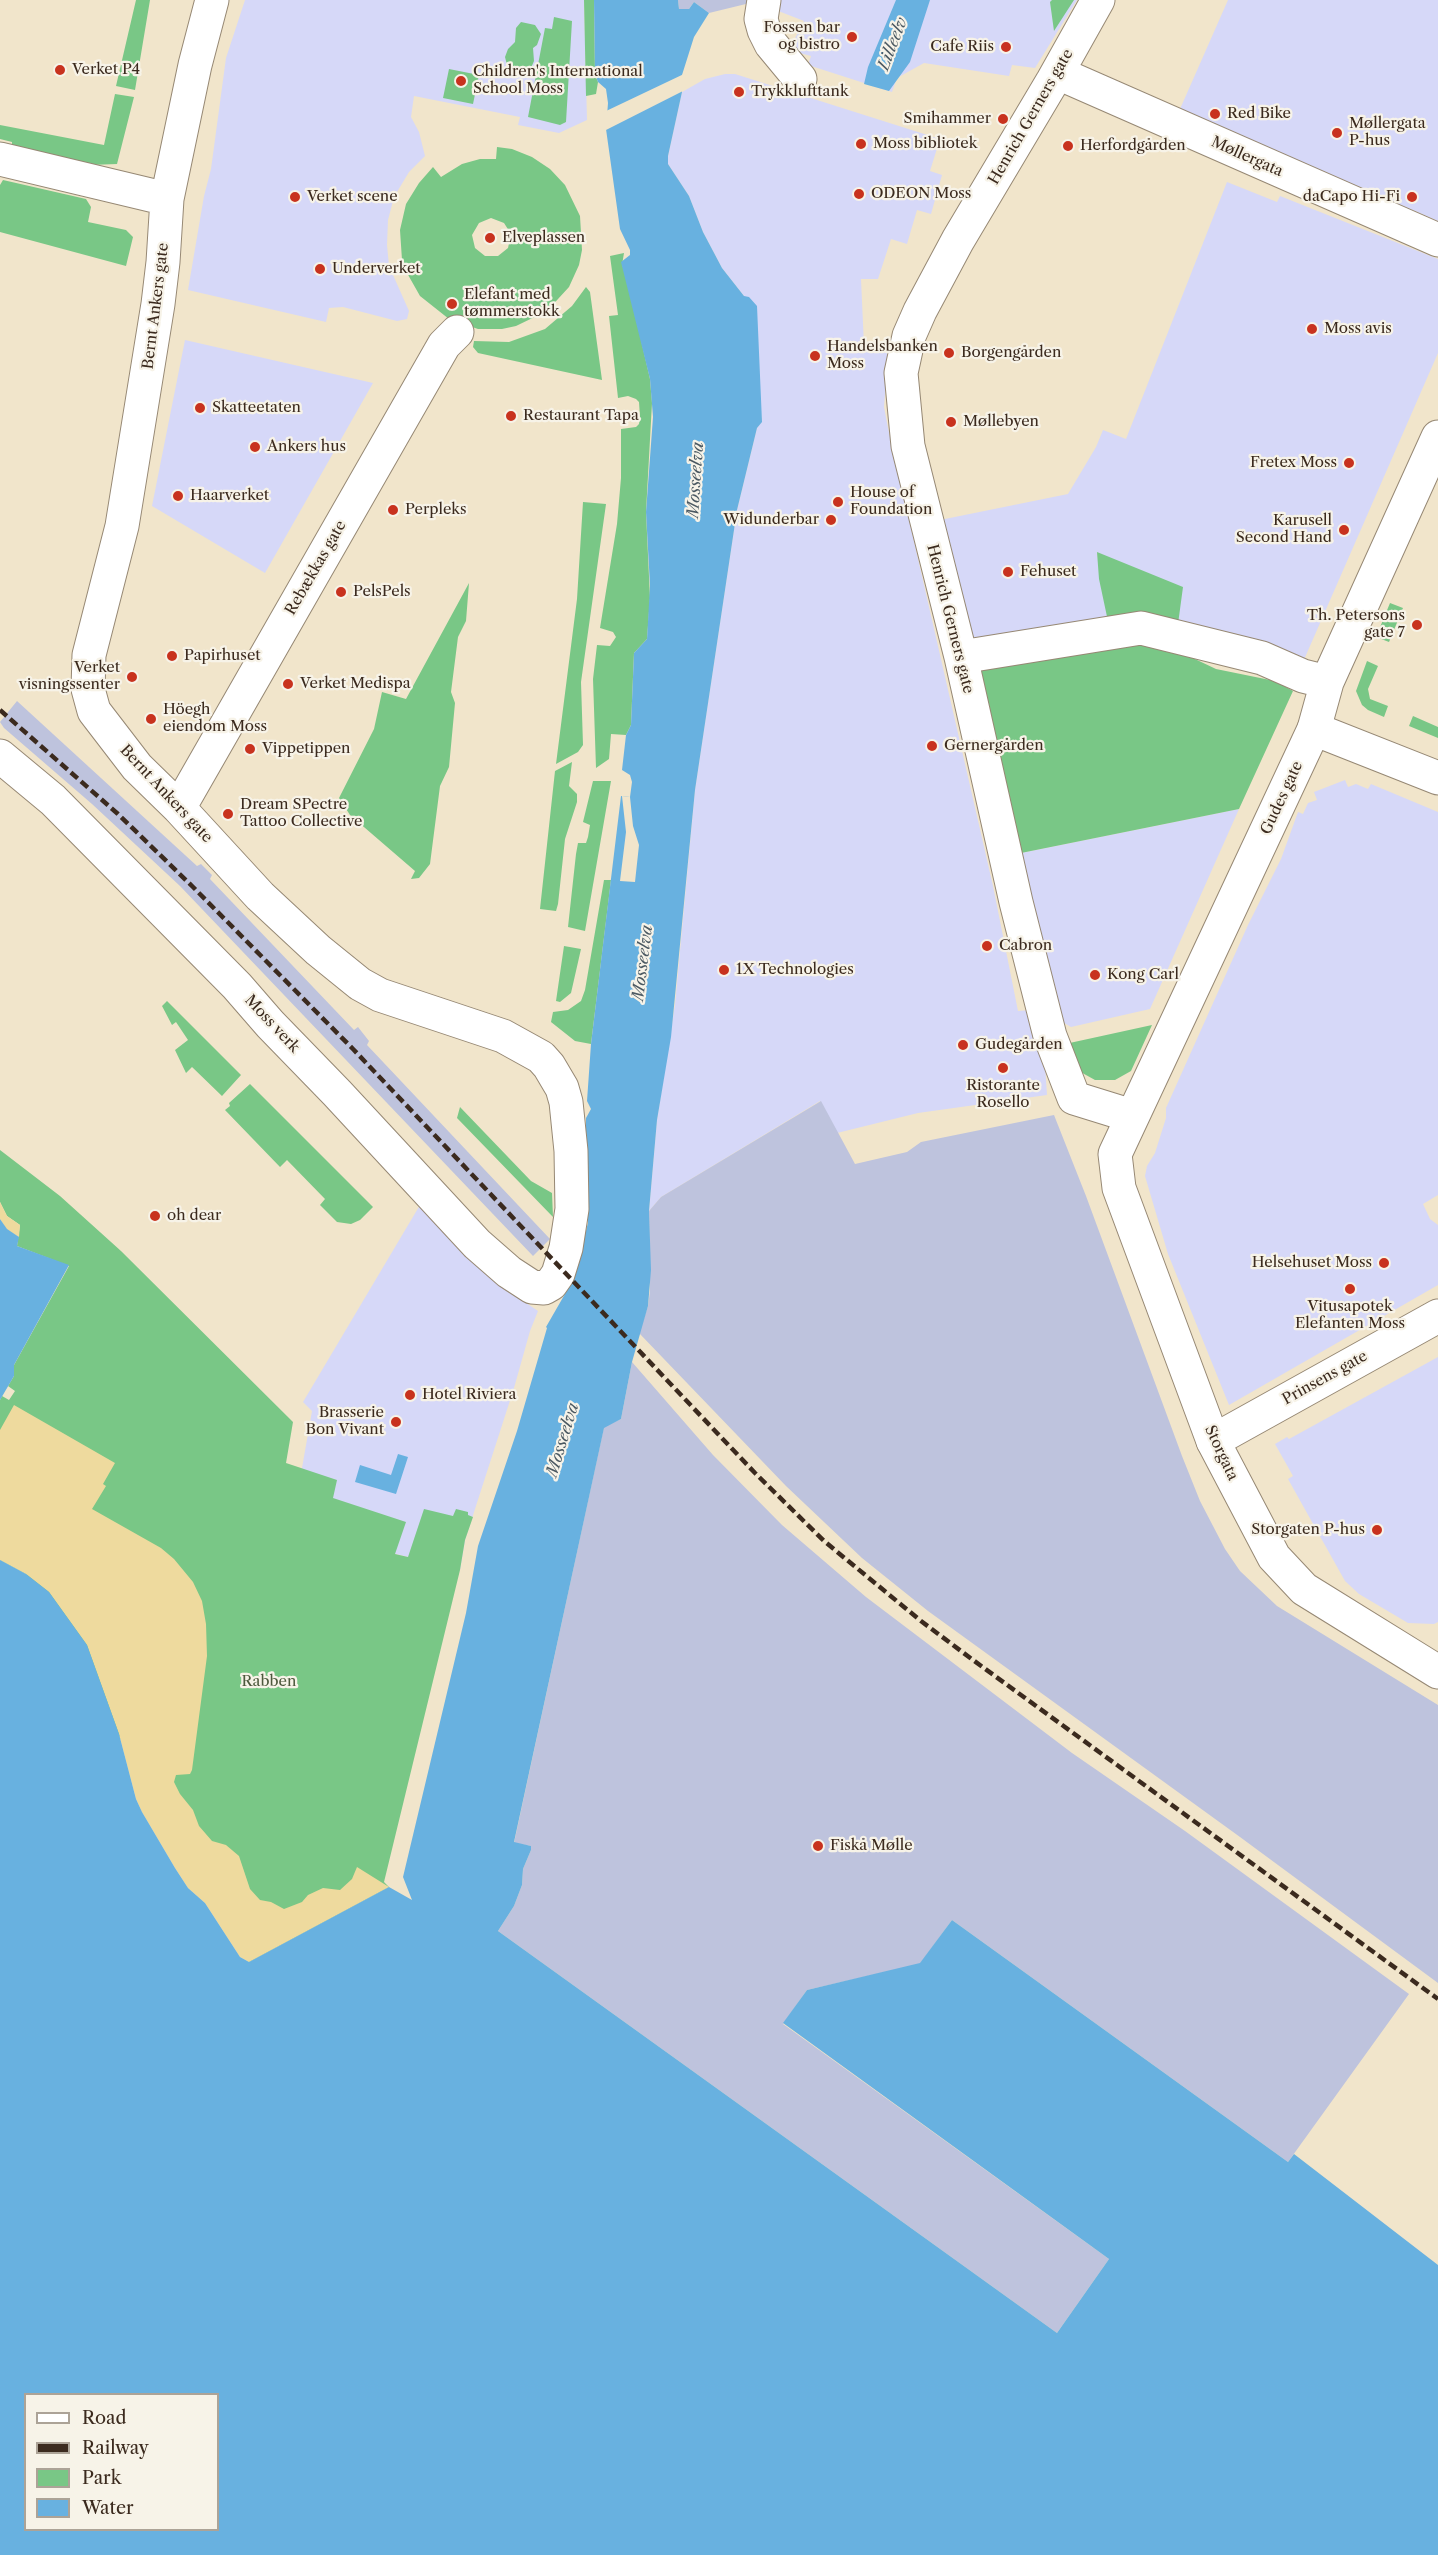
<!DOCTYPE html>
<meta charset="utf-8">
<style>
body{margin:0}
#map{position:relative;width:1438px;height:2555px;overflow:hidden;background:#f1e5cb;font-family:"Libre Caslon Text",serif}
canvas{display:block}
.legend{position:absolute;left:24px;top:2393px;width:195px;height:138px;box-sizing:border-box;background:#f7f3e8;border:2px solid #aca397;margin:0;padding:8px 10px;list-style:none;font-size:18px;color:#3b2a1e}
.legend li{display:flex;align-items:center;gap:12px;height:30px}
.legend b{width:30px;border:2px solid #aca397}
</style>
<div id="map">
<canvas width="1438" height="2555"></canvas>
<ul class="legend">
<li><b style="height:8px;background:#fff"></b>Road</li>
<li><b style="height:8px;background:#3b2a1e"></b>Railway</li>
<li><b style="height:16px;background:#79c786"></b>Park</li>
<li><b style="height:16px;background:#68b1e0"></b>Water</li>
</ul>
</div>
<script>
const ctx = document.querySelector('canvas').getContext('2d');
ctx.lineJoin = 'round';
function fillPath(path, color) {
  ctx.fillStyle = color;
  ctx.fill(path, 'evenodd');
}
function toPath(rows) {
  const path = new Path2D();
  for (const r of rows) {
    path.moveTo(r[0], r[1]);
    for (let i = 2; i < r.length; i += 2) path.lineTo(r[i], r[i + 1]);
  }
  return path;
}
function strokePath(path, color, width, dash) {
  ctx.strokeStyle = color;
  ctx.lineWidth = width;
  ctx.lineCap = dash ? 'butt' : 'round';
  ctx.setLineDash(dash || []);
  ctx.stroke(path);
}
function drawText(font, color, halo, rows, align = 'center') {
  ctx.font = font + ' "Libre Caslon Text",serif';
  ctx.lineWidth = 4.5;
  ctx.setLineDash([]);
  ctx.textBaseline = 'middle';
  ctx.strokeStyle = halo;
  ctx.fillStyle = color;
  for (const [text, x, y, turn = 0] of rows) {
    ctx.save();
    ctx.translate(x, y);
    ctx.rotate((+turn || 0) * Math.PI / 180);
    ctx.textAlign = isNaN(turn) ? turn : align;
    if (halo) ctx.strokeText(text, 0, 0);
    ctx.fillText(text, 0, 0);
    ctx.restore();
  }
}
fillPath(toPath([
 [245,0,584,0,587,120,559,133,518,125,520,117,414,96,411,117,419,132,425,156,409,172,394,197,388,220,387,245,389,266,409,311,407,319,397,321,343,307,329,308,326,322,188,290,204,196,211,169,226,58],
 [750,0,1077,0,1035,68,1012,65,1009,76,924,63,897,78,892,92,808,65,811,56,796,52,792,44,804,21],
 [1228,0,1438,0,1438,221,1180,109],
 [725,74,735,74,940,139,930,171,942,175,931,214,917,210,907,244,891,239,878,279,861,279,864,346,889,344,884,407,888,428,993,886,1018,1011,1031,1010,1045,1065,1047,1095,918,1113,837,1133,820,1101,661,1197,649,1211,657,1120,675,1005,695,790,737,510,757,428,762,421,744,296,722,268,703,232,689,196,668,164,668,156,682,92,705,79],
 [1227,182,1277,202,1280,196,1438,259,1438,353,1303,662,1245,637,1178,624,1097,552,1109,626,971,648,940,520,1068,494,1096,447,1103,430,1126,439],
 [185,340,373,383,265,573,152,506],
 [1345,780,1348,787,1356,784,1368,789,1371,784,1438,812,1438,1195,1423,1204,1430,1219,1438,1225,1438,1285,1229,1405,1168,1254,1145,1176,1147,1166,1155,1153,1166,1118,1166,1108,1248,925,1281,859,1298,812,1303,814,1308,803,1317,800,1314,792],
 [1239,809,1150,1009,1071,1027,1059,1020,1021,853],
 [420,1205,498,1284,538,1311,530,1331,514,1388,465,1540,460,1570,336,1539,302,1468,312,1411,303,1402],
 [1438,1357,1438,1622,1434,1624,1408,1623,1359,1594,1345,1581,1288,1479,1293,1476,1275,1444,1287,1437,1289,1439]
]), '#d6d8f8');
fillPath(toPath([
 [678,0,750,0,750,3,709,13,694,2,689,9,679,9],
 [17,701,197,866,201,864,212,875,210,879,354,1030,358,1027,369,1041,367,1045,550,1239,533,1256,180,886,92,804,4,728,0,722],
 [821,1101,855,1164,907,1152,921,1142,1054,1115,1086,1196,1182,1456,1200,1501,1225,1549,1240,1571,1277,1606,1438,1705,1438,1983,1240,1837,928,1611,862,1558,786,1486,639,1333,648,1306,650,1291,649,1211,661,1197],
 [632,1362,713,1455,782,1525,866,1597,1072,1753,1185,1831,1409,1994,1288,2162,952,1920,920,1964,807,1990,783,2024,1109,2259,1057,2333,498,1931,514,1906,522,1885,523,1869,531,1850,531,1846,514,1843,604,1427,621,1419]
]), '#bec3dd');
fillPath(toPath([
 [136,0,150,0,135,90,116,86],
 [584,0,594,0,595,75,598,82,596,94,586,96],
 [1052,0,1074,0,1054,31,1050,2],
 [554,17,572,21,566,122,560,125,528,117,545,28,552,29],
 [521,22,535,25,541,34,537,45,533,48,534,61,531,68,525,72,516,72,507,65,505,57,508,49,515,42,516,28],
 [449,69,479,75,473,104,443,98],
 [115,94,134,97,117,164,90,165,12,146,12,142,0,139,0,125,104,145],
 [497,147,512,149,532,157,550,169,565,185,580,216,582,250,579,265,569,287,547,311,516,326,502,329,478,329,449,319,420,296,407,273,402,260,400,230,406,204,419,183,433,167,441,177,462,164,480,159,496,159],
 [491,218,504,223,511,234,508,248,498,256,485,256,475,248,472,235,479,223],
 [3,180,86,199,91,207,88,222,126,230,133,237,126,266,0,232,0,185],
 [624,253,622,265,625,270,650,379,652,403,646,512,650,598,647,639,634,653,631,725,626,735,611,734,609,759,596,768,593,679,597,645,610,646,616,637,613,632,600,628,617,524,621,478,621,429,636,427,639,424,640,417,639,402,636,399,628,396,618,398,609,316,618,315,610,256],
 [586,287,590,292,602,380,478,353,473,347,474,341,509,342,545,329,572,306],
 [583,502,606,504,581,682,583,745,578,752,556,764,577,599],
 [1097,552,1183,587,1178,624,1109,626,1099,579],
 [469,583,466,621,458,637,451,692,455,703,449,767,440,786,430,864,419,878,411,879,415,871,350,815,339,798,374,729,382,692,406,699],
 [1390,603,1403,608,1389,642,1376,637],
 [1142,634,1216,669,1275,681,1293,691,1239,809,1021,853,976,657],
 [1367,661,1378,666,1368,689,1370,699,1388,706,1384,717,1368,710,1362,705,1356,691],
 [1413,716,1438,727,1438,738,1409,726],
 [572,762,569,786,577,794,577,802,565,839,558,904,556,911,540,909,555,771],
 [593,781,611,781,585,931,568,927,576,854,578,843,586,843,588,837,590,825,583,822],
 [604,880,611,880,591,1044,575,1041,551,1022,553,1012,568,1010,581,1001,585,990],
 [564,946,581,949,571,993,560,1002,556,1001],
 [167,1001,241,1075,222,1096,192,1067,186,1073,175,1050,188,1040,176,1022,172,1025,162,1006],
 [1152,1025,1131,1071,1115,1080,1095,1080,1077,1070,1065,1044],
 [250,1084,373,1207,360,1220,351,1224,337,1222,320,1205,325,1199,287,1160,280,1167,225,1110,230,1106,229,1103],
 [460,1107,531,1181,552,1193,553,1217,457,1118],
 [0,1150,60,1196,121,1251,293,1422,286,1463,337,1480,333,1498,406,1522,395,1554,408,1557,424,1509,453,1516,456,1509,468,1512,468,1515,473,1517,465,1540,460,1570,384,1882,389,1887,249,1962,26,1574,0,1560,0,1400,2,1396,9,1400,15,1391,8,1386,14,1376,14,1365,69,1266,17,1246,20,1225,7,1216,0,1202]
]), '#79c786');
fillPath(toPath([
 [0,1202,7,1216,20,1225,19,1237,7,1230,0,1219],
 [14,1405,115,1463,103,1484,106,1486,92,1509,161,1548,174,1559,193,1582,202,1601,206,1624,207,1656,192,1770,190,1774,176,1775,174,1782,180,1794,193,1810,199,1826,212,1841,226,1845,239,1856,250,1889,260,1900,271,1902,284,1909,302,1902,308,1895,323,1888,340,1890,352,1879,357,1867,389,1887,249,1962,240,1957,205,1903,188,1888,175,1868,142,1812,136,1799,119,1734,87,1645,49,1592,26,1574,0,1560,0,1430]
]), '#eeda9e');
fillPath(toPath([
 [594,0,678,0,679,9,689,9,694,2,709,13,694,37,682,75,682,92,668,156,668,164,689,196,703,232,722,268,744,296,749,297,757,306,762,422,757,428,737,510,695,790,671,1037,657,1120,649,1211,651,1270,648,1306,632,1362,621,1419,604,1428,514,1842,531,1846,531,1850,523,1869,522,1885,514,1906,498,1931,1057,2333,1109,2259,783,2023,807,1990,920,1963,952,1920,1288,2162,1294,2154,1438,2265,1438,2555,0,2555,0,1560,26,1574,49,1592,87,1645,119,1734,136,1799,142,1812,175,1868,188,1888,205,1903,240,1957,249,1962,389,1887,412,1900,403,1877,466,1613,478,1546,517,1431,547,1328,546,1327,573,1280,588,1223,586,1129,586,1118,591,1109,587,1101,591,1044,621,796,630,797,632,782,630,775,622,770,626,735,631,725,634,653,647,639,650,586,646,512,653,417,650,379,621,262,630,255,630,250,620,229,606,129,608,103,606,89,598,82,595,75],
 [26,2394,218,2394,218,2530,26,2530],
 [896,0,930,0,910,62,889,91,864,84,868,67],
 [0,1219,7,1229,19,1237,17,1246,69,1265,14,1365,14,1376,0,1400],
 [398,1454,408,1457,396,1494,355,1482,360,1465,391,1475]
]), '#68b1e0');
fillPath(toPath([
 [686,73,685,90,604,131,604,112],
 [622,796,630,797,633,826,639,845,635,882,620,881,626,832]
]), '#f1e5cb');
const minor = toPath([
 [764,0,761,19,764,30,771,44,800,79],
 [1098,0,1052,82,958,240,920,311,909,336,901,373,908,446,961,657,1016,902,1050,1036,1074,1098,1132,1116],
 [1058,73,1438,240],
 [0,159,167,199],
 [961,657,1141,628,1262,658,1303,676,1327,682],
 [1314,729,1327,682,1438,437],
 [0,756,53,800,237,986,270,1024,337,1093,477,1244,509,1272,532,1287,544,1288,551,1284,558,1274,566,1248,572,1209,571,1151,566,1102,562,1088,549,1066,541,1057,503,1036,380,995,360,984,318,950,260,896,179,808,137,767,94,711,88,689,89,655,122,526,158,304,163,262,167,199,195,65,212,0],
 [179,808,444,345,457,332],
 [1213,1441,1438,1316]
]);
const tertiary = toPath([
 [1438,778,1314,729,1115,1154,1119,1188,1213,1441,1274,1557,1304,1589,1438,1672]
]);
strokePath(minor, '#968874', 35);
strokePath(tertiary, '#968874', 35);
strokePath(minor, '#fff', 33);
strokePath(tertiary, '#fff', 33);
strokePath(toPath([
 [0,710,118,814,193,887,353,1049,755,1473,824,1541,921,1621,973,1660,1438,1999]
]), '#3b2a1e', 4.5, [9, 4.5]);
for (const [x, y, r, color] of [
 [852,37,6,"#c8321e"],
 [1006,47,6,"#c8321e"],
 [60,70,6,"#c8321e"],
 [461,81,6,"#c8321e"],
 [739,92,6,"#c8321e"],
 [1215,114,6,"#c8321e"],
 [1003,119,6,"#c8321e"],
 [1337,133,6,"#c8321e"],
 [861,144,6,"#c8321e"],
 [1068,146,6,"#c8321e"],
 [859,194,6,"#c8321e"],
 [295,197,6,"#c8321e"],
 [1412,197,6,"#c8321e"],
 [490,238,6,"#c8321e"],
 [320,269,6,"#c8321e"],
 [452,304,6,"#c8321e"],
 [1312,329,6,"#c8321e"],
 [949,353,6,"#c8321e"],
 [815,356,6,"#c8321e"],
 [200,408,6,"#c8321e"],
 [511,416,6,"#c8321e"],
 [951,422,6,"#c8321e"],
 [255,447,6,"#c8321e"],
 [1349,463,6,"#c8321e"],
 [178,496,6,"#c8321e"],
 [838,502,6,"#c8321e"],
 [393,510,6,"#c8321e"],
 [831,520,6,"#c8321e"],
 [1344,530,6,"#c8321e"],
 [1008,572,6,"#c8321e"],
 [341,592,6,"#c8321e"],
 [1417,625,6,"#c8321e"],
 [172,656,6,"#c8321e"],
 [132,677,6,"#c8321e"],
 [288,684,6,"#c8321e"],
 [151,719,6,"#c8321e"],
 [932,746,6,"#c8321e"],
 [250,749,6,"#c8321e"],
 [228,814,6,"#c8321e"],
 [987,946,6,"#c8321e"],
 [724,970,6,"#c8321e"],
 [1095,975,6,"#c8321e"],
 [963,1045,6,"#c8321e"],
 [1003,1068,6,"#c8321e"],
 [155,1216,6,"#c8321e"],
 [1384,1263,6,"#c8321e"],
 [1350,1289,6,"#c8321e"],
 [410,1395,6,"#c8321e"],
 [396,1422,6,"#c8321e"],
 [1377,1530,6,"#c8321e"],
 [818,1846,6,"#c8321e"]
]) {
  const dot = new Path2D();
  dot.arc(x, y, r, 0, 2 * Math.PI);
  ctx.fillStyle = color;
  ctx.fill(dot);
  strokePath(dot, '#f7f3e8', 2);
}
drawText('15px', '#3b2a1e', '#f7f3e8', [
 ["Fossen bar",840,28,"right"],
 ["og bistro",840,45,"right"],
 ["Cafe Riis",994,47,"right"],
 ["Verket P4",72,70],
 ["Children's International",473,72],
 ["School Moss",473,89],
 ["Trykklufttank",751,92],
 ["Red Bike",1227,114],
 ["Smihammer",991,119,"right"],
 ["Møllergata",1349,124],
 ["P-hus",1349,141],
 ["Moss bibliotek",873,144],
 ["Herfordgården",1080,146],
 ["ODEON Moss",871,194],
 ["Verket scene",307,197],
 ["daCapo Hi-Fi",1400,197,"right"],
 ["Elveplassen",502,238],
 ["Underverket",332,269],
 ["Elefant med",464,295],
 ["tømmerstokk",464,312],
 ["Moss avis",1324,329],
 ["Handelsbanken",827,347],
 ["Moss",827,364],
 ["Borgengården",961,353],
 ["Skatteetaten",212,408],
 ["Restaurant Tapa",523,416],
 ["Møllebyen",963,422],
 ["Ankers hus",267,447],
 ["Fretex Moss",1337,463,"right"],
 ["House of",850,493],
 ["Foundation",850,510],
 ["Haarverket",190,496],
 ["Perpleks",405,510],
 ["Widunderbar",819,520,"right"],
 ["Karusell",1332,521,"right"],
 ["Second Hand",1332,538,"right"],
 ["Fehuset",1020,572],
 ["PelsPels",353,592],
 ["Th. Petersons",1405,616,"right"],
 ["gate 7",1405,633,"right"],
 ["Papirhuset",184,656],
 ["Verket",120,668,"right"],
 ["visningssenter",120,685,"right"],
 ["Verket Medispa",300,684],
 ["Höegh",163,710],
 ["eiendom Moss",163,727],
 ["Gernergården",944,746],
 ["Vippetippen",262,749],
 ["Dream SPectre",240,805],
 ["Tattoo Collective",240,822],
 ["Cabron",999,946],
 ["1X Technologies",736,970],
 ["Kong Carl",1107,975],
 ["Gudegården",975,1045],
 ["Ristorante",1003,1086,"center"],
 ["Rosello",1003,1103,"center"],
 ["oh dear",167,1216],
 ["Helsehuset Moss",1372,1263,"right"],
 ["Vitusapotek",1350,1307,"center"],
 ["Elefanten Moss",1350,1324,"center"],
 ["Hotel Riviera",422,1395],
 ["Brasserie",384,1413,"right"],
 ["Bon Vivant",384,1430,"right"],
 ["Storgaten P-hus",1365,1530,"right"],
 ["Fiskå Mølle",830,1846]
], 'left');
drawText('15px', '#3b2a1e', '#f7f3e8', [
 ["Henrich Gerners gate",1031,117,-60],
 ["Møllergata",1247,157,24],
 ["Bernt Ankers gate",156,306,-83],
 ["Rebækkas gate",316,568,-60],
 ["Henrich Gerners gate",950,619,76],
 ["Bernt Ankers gate",166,794,47],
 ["Gudes gate",1282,798,-65],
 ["Moss verk",272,1024,47],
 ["Prinsens gate",1325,1378,-29],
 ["Storgata",1221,1453,65]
]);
drawText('15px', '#4e593d', '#f7f3e8', [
 ["Rabben",269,1682]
]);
drawText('italic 16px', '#4b5962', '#f7f3e8', [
 ["Lilleelv",893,44,-69],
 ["Mosseelva",696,480,-86],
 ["Mosseelva",643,963,-83],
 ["Mosseelva",563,1440,-73]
]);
</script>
